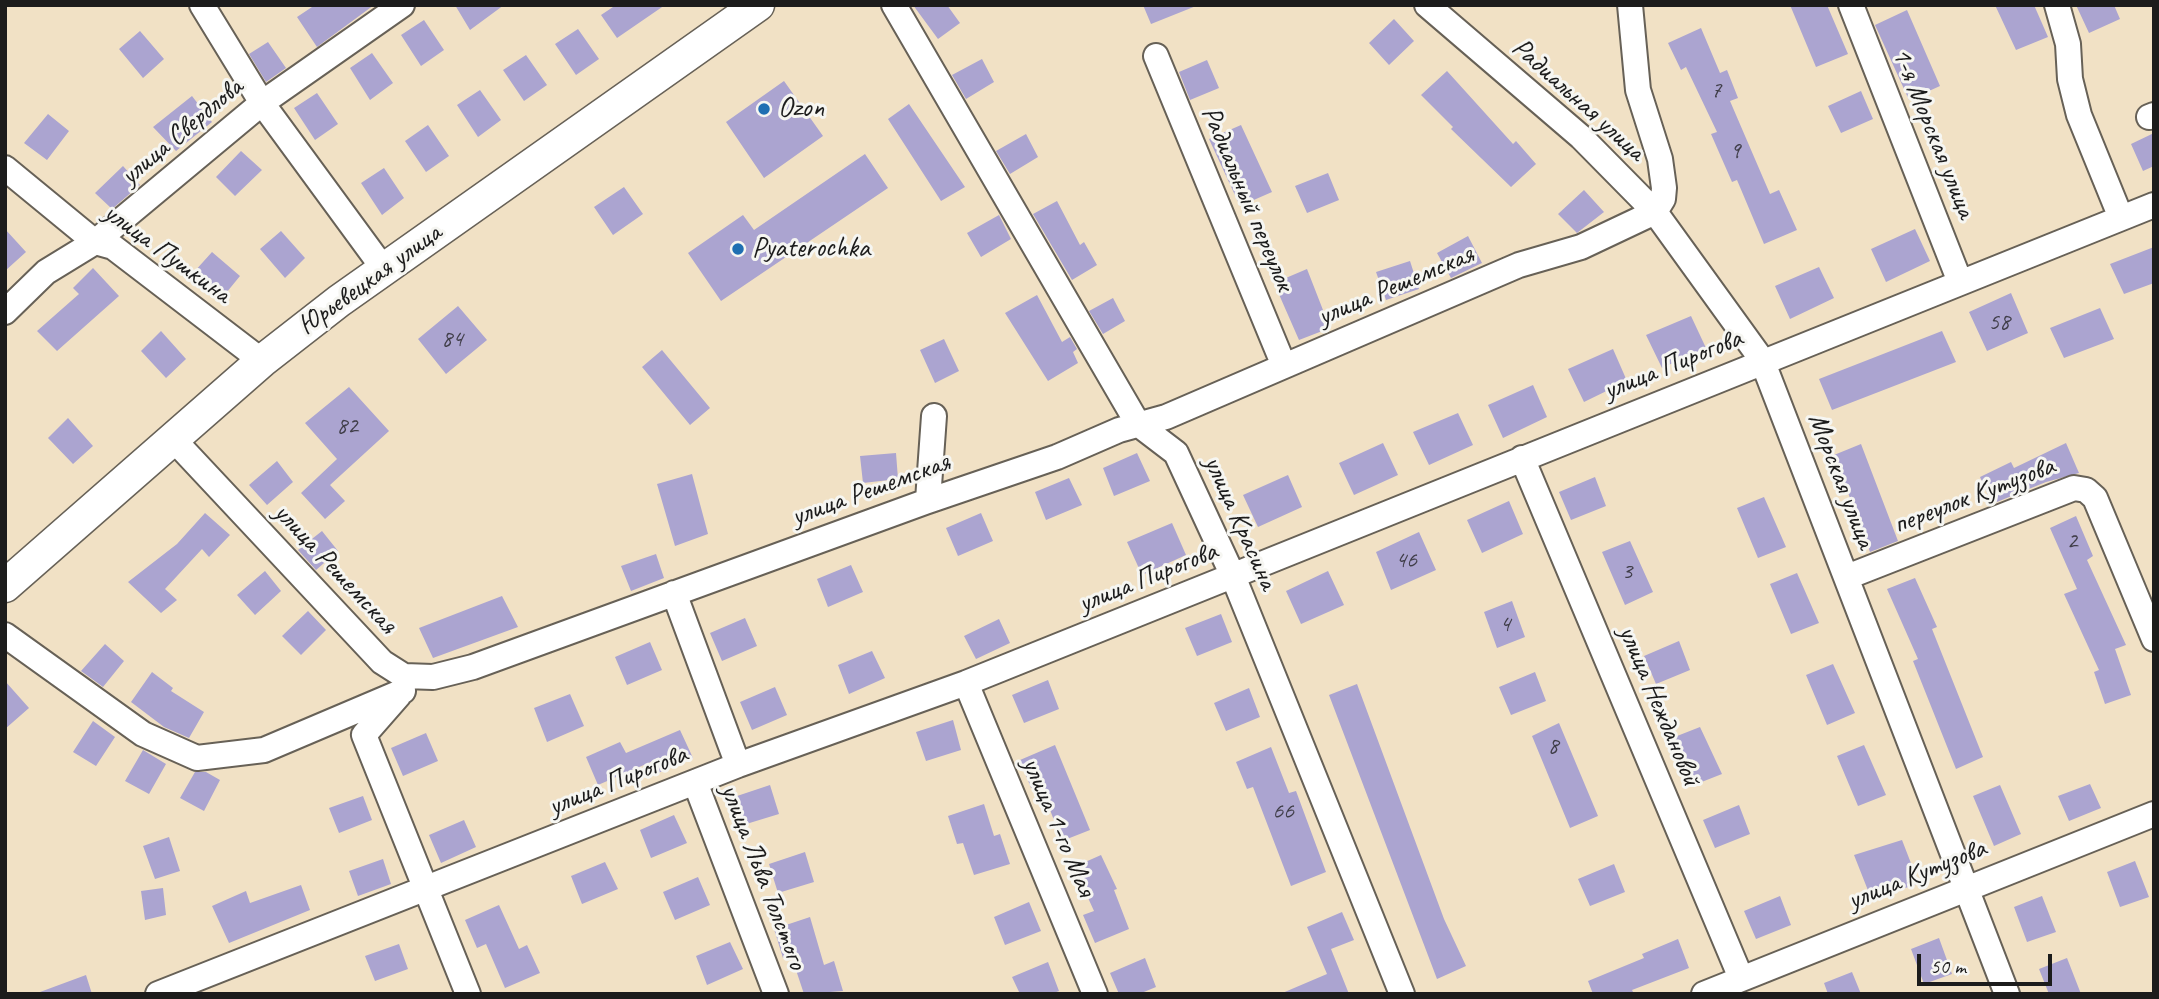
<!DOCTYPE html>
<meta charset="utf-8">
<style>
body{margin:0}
#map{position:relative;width:2159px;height:999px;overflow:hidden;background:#f1e1c5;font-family:Caveat,sans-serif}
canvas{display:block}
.frame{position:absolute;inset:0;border:7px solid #1c1c1c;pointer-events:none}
.scale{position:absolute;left:1917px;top:954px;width:135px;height:32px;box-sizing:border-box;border:4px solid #1c1c1c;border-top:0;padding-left:9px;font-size:21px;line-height:24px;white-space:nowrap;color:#1c1c1c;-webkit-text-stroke:5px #f6f6f2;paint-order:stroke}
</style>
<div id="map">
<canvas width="2159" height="999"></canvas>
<div class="frame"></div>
<div class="scale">50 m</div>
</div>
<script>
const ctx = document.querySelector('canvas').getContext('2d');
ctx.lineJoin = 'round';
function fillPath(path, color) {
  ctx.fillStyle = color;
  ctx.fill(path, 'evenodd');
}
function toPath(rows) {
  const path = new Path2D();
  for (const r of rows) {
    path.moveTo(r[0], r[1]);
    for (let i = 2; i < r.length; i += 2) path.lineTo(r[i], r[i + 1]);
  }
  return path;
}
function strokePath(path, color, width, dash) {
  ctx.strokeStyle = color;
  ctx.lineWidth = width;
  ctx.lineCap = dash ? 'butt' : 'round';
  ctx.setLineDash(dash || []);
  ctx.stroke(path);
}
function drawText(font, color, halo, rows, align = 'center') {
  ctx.font = font + ' Caveat,sans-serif';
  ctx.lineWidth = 6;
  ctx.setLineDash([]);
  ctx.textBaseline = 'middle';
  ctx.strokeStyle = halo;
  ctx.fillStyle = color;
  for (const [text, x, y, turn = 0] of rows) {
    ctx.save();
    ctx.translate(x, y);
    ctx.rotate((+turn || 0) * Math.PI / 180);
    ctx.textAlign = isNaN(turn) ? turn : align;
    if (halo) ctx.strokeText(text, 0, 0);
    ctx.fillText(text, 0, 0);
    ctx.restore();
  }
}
fillPath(toPath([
 [315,5,374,5,317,47,297,17],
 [455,5,504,5,470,30],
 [616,5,665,5,617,38,601,15],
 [913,5,947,5,960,23,938,39],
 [1143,5,1196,5,1196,6,1151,24],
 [1790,5,1827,5,1848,54,1816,67],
 [1995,5,2034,5,2048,37,2016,50],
 [2076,5,2114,5,2120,19,2089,33],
 [1907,10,1940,86,1909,100,1875,25],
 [1394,19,1414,41,1389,65,1369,43],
 [424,20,444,50,421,66,401,35],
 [1701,28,1720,73,1727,70,1738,98,1730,101,1770,194,1779,190,1797,230,1764,244,1737,180,1732,182,1711,134,1717,132,1686,67,1681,70,1668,43],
 [578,29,599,59,576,75,555,44],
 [140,31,164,59,143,78,119,49],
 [268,42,286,68,266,82,249,54],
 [372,53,393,83,370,100,350,68],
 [526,55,547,85,524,101,503,70],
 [982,59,994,82,966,99,952,75],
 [1207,60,1219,88,1190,100,1179,72],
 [1447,71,1513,144,1516,141,1536,164,1511,187,1451,129,1453,127,1421,95],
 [784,81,823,136,764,178,726,122],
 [480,90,501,120,478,137,457,105],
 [1861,91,1873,119,1841,133,1828,106],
 [317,93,338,124,315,140,294,108],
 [192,96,212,122,176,151,153,127],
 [909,104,965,187,941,201,888,119],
 [48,114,69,131,47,160,24,143],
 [428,125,449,156,426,172,405,141],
 [1241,125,1272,192,1240,206,1209,139],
 [2154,133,2154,166,2143,171,2131,144],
 [1026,134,1038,157,1010,174,996,151],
 [241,151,262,170,235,196,216,177],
 [865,154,888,188,721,301,688,253,743,215,754,230],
 [123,166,140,185,112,209,95,193],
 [384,168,404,198,382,215,361,183],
 [1328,173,1339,200,1307,213,1295,186],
 [624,187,643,214,613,235,594,207],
 [1584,190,1604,212,1577,233,1558,214],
 [1057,201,1080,245,1084,242,1097,265,1072,280,1033,214],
 [999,215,1011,239,981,257,967,233],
 [5,229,26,252,5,271],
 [1915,229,1930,261,1886,282,1871,249],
 [281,231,305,258,285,278,260,249],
 [1468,236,1482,263,1451,278,1437,253],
 [2154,247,2154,283,2124,294,2110,264],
 [212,252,240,276,222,298,194,272],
 [1410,261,1419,289,1386,300,1376,272],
 [1819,267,1834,298,1790,319,1775,286],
 [93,268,119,296,57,351,37,331,79,294,73,288],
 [1307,269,1330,328,1299,340,1274,283],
 [2011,293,2028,333,1987,351,1969,312],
 [1037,295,1062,342,1070,337,1077,349,1073,352,1078,363,1048,381,1005,313],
 [1113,298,1125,321,1103,334,1089,311],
 [458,306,487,340,446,374,418,339],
 [2100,308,2114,339,2064,358,2050,328],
 [1691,316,1706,348,1662,368,1646,335],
 [161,331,186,359,166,378,141,351],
 [1942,331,1956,362,1832,410,1819,379],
 [944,339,959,371,935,383,920,350],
 [1613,349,1627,381,1584,402,1568,369],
 [662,350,710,408,690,425,642,367],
 [1533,385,1547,417,1503,438,1488,405],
 [349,387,389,431,330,485,345,501,325,519,301,493,337,459,305,423],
 [1458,413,1473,445,1429,465,1413,432],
 [68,418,93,446,73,464,48,438],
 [1383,443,1398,475,1354,495,1339,463],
 [2066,443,2079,473,2046,482,1992,504,1980,477,2011,462,2014,468],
 [1861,444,1898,541,1870,552,1834,455],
 [896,453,898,479,863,483,860,456],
 [1137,453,1150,481,1114,496,1103,468],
 [277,461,293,482,267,505,249,485],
 [692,474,708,534,675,546,657,484],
 [1288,475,1302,507,1258,527,1243,495],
 [1595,477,1606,506,1571,520,1559,492],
 [1069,478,1082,505,1046,520,1035,492],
 [1764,497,1786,547,1758,558,1737,508],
 [1509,501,1523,534,1482,553,1467,520],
 [205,513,230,535,209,557,202,549,165,589,177,600,161,613,128,582,177,544],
 [981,513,993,541,958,556,946,528],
 [2076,516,2093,556,2087,560,2126,645,2115,649,2131,695,2105,704,2094,672,2099,670,2064,594,2077,589,2050,528],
 [1172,523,1186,555,1142,575,1127,542],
 [322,531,338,551,316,570,298,550],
 [1419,532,1436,570,1391,590,1376,552],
 [1630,541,1653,592,1625,605,1602,552],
 [656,554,664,578,631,591,621,566],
 [851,565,863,592,828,607,817,579],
 [265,571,281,591,255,615,237,595],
 [1328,571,1344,605,1301,624,1286,591],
 [1797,573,1819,623,1791,634,1770,584],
 [1915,578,1937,627,1932,629,1983,757,1956,769,1913,661,1918,659,1887,589],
 [502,596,518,627,433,658,419,628],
 [1512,601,1525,637,1497,648,1484,612],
 [308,611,326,630,301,655,282,636],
 [1221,614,1232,642,1197,656,1185,628],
 [745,618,757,646,722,661,710,633],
 [999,619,1010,643,976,659,964,636],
 [1679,641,1690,670,1656,684,1644,656],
 [650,642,662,670,627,685,615,657],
 [105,644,124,661,103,687,81,671],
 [872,651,885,678,849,694,838,665],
 [1833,664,1855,713,1827,725,1806,675],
 [152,672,173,688,171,691,204,712,189,738,164,727,131,702],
 [1535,672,1546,701,1511,715,1499,687],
 [1048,680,1059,709,1024,723,1012,695],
 [5,681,29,708,5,729],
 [1357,684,1444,919,1466,966,1437,979,1329,695],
 [775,687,787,715,752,730,740,702],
 [1249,688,1260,717,1226,731,1214,703],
 [570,694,584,726,547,742,534,708],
 [953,720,961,750,926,761,916,732],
 [93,721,115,737,96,766,73,752],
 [1559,723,1598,816,1570,828,1532,736],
 [1700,727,1722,774,1694,785,1672,738],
 [680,730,693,758,658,773,653,761,598,785,586,757,620,742,626,753],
 [426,733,438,761,403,776,391,748],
 [1055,745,1090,830,1062,841,1040,784,1031,788,1020,760],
 [1864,745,1886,795,1858,806,1837,756],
 [1271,747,1289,793,1296,791,1326,872,1291,886,1253,787,1247,789,1236,762],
 [143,750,166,764,149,794,125,781],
 [195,772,206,772,220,780,204,811,180,798],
 [2090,784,2101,808,2069,821,2058,796],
 [770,785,779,814,743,825,734,797],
 [2000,785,2021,834,1994,846,1973,796],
 [363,796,372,820,339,833,329,808],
 [984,804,994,836,1000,834,1010,864,974,875,963,843,957,844,948,816],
 [1739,805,1750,834,1715,848,1703,820],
 [674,815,687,843,651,858,640,830],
 [464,820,476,847,441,863,429,835],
 [169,837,180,871,155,879,143,846],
 [1902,840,1919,884,1871,898,1854,855],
 [805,852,814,882,778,893,769,864],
 [1101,855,1117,889,1114,890,1129,929,1095,943,1083,915,1094,911,1074,867],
 [383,859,391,884,358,896,349,871],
 [2135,861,2149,897,2120,907,2107,872],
 [605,862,618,889,582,904,571,876],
 [1614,864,1625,892,1590,906,1578,879],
 [698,877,710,905,675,920,663,892],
 [301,885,310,910,229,943,212,906,246,891,250,903],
 [163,888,166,915,145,920,141,891],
 [1780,896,1791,925,1756,939,1744,911],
 [2042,896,2056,932,2027,942,2014,907],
 [1029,902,1041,931,1005,945,994,917],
 [499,905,519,949,527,945,540,973,505,988,486,944,477,948,465,920],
 [1342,912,1354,940,1331,949,1349,994,1280,994,1327,974,1307,927],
 [810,917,824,965,834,961,843,991,804,994,791,955,783,958,774,929],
 [1939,938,1952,974,1924,984,1911,949],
 [1678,939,1689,968,1632,990,1634,994,1593,994,1588,981,1644,958,1642,954],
 [730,942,743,969,707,985,696,956],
 [399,944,408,969,375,981,365,956],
 [1145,958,1156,987,1139,994,1119,994,1110,973],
 [2067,958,2081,994,2049,994,2039,969],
 [1048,962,1059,991,1051,994,1020,994,1012,977],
 [1852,972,1861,994,1828,994,1824,983],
 [86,975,92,994,40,994,40,992]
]), '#aba4d0');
const minor = toPath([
 [202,5,262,103,383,268],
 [894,5,1138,424,1176,453,1233,576,1402,994],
 [1427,5,1581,137,1655,212,1762,360,2007,994],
 [1630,5,1638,90,1660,159,1664,188,1663,199,1655,212],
 [1851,5,1960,282],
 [2057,5,2068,44,2070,79,2079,115,2121,218],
 [1156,56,1284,366],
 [2149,117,2154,115],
 [5,168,95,242,113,247,262,361],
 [5,312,46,272,95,242,262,103,402,5],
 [174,440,382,662,404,676,433,677,473,667,925,502,1057,457,1119,430,1166,417,1519,265,1581,247,1655,212],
 [1522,458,1741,978],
 [928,500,934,416],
 [1847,577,2074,488,2086,490,2095,498,2154,639],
 [674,593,738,765],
 [5,635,143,734,197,758,264,750,403,691],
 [966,683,1095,994],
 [399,695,364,735,468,994],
 [695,782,776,994],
 [158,994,738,765,966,683,2154,205],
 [1704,994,2154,814]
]);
const major = toPath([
 [5,586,262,361,339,301,758,5]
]);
strokePath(minor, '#676157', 28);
strokePath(major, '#676157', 35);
strokePath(minor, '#fff', 24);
strokePath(major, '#fff', 32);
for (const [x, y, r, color] of [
 [764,109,7,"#1f6fb2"],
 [738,249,7,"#1f6fb2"]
]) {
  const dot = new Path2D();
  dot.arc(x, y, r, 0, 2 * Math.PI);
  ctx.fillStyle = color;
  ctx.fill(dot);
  strokePath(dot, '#f6f6f2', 2.5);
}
drawText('24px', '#403e49', null, [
 ["7",1716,91],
 ["9",1735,152],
 ["58",1999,323],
 ["84",452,340],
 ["82",347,427],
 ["2",2072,542],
 ["46",1406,561],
 ["3",1627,572],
 ["4",1505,625],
 ["8",1553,747],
 ["66",1283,812]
]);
drawText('28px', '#1c1c1c', '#f6f6f2', [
 ["Радиальная улица",1578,100,42],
 ["улица Свердлова",182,132,-40],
 ["1-я Морская улица",1933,133,68],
 ["Радиальный переулок",1247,199,67],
 ["улица Пушкина",167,254,36],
 ["Юрьевецкая улица",370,280,-36],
 ["улица Решемская",1396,286,-23],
 ["улица Пирогова",1673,365,-22],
 ["Морская улица",1841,481,69],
 ["улица Решемская",871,490,-20],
 ["переулок Кутузова",1974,496,-21],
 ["улица Красина",1240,523,66],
 ["улица Решемская",335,569,47],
 ["улица Пирогова",1148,578,-22],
 ["улица Неждановой",1659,706,67],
 ["улица Пирогова",618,781,-22],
 ["улица 1-го Мая",1058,827,67],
 ["улица Кутузова",1917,875,-22],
 ["улица Льва Толстого",763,877,69]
]);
drawText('28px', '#1c1c1c', '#f6f6f2', [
 ["Ozon",778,109],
 ["Pyaterochka",752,249]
], 'left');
</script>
